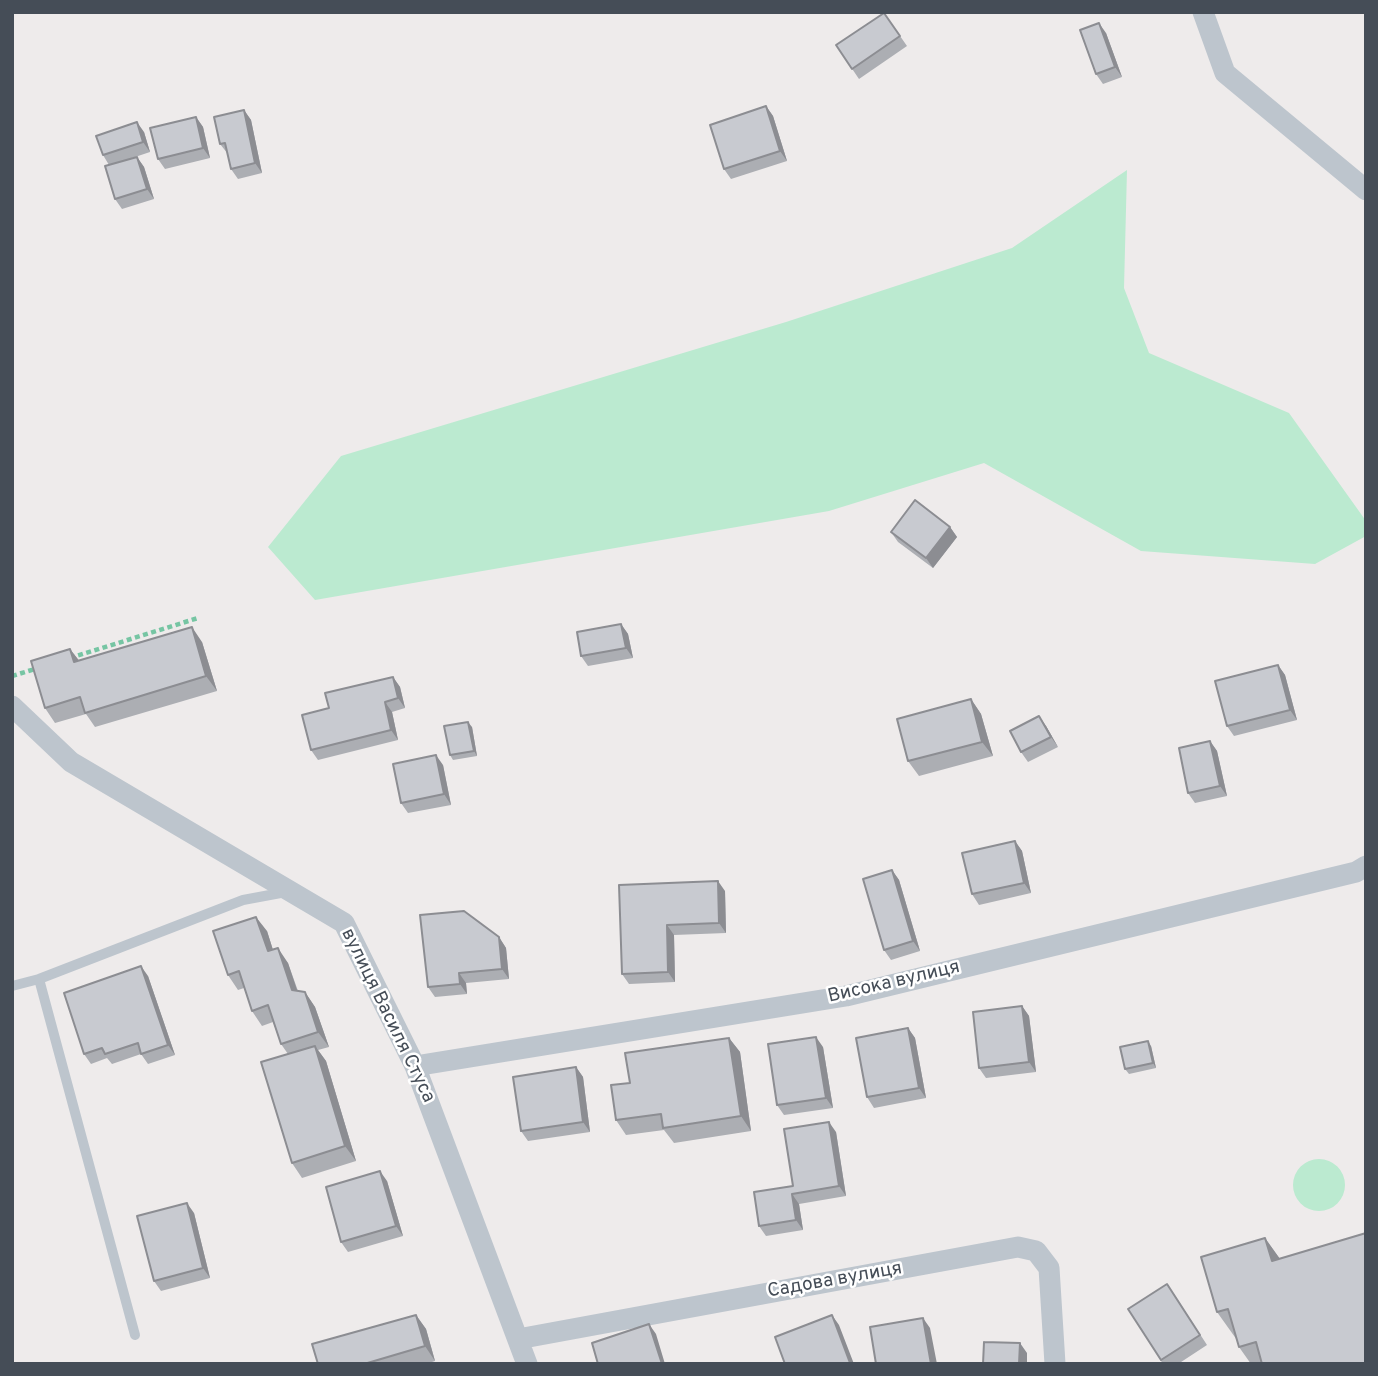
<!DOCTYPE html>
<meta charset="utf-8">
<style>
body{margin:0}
#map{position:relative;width:1378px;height:1376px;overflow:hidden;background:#eeebeb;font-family:Overpass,sans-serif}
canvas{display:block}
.frame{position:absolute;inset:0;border:14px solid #454d57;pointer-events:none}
</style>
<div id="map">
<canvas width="1378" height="1376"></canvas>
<div class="frame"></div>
</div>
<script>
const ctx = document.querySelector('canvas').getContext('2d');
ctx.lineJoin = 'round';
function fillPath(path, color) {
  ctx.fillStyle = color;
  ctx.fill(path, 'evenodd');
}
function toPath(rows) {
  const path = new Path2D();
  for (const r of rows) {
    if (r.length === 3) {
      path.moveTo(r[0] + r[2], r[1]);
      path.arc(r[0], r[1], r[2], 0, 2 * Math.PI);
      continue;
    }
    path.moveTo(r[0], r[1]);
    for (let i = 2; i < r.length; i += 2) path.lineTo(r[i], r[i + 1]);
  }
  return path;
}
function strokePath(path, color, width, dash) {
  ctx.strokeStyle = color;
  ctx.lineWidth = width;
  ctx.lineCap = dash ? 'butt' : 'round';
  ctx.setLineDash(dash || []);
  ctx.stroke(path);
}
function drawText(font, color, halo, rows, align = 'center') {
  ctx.font = font + ' Overpass,sans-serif';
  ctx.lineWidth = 5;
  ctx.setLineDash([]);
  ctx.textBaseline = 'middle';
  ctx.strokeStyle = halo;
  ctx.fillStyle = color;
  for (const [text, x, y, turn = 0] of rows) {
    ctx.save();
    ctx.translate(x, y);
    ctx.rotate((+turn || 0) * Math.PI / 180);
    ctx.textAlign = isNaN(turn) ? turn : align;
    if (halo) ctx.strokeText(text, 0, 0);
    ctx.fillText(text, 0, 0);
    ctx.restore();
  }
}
fillPath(toPath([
 [1127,170,1124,288,1149,353,1289,413,1366,521,1366,536,1315,564,1141,551,984,463,829,511,315,600,268,547,341,456,786,322,1012,248],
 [1319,1185,26]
]), '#bbead0');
strokePath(toPath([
 [70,658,198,618],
 [12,676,38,668]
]), '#76c5a3', 4.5, [5, 3.5]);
strokePath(toPath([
 [39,979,135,1335],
 [12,986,39,979,243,900,286,892]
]), '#bdc5cd', 10);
strokePath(toPath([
 [1203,12,1225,73,1366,190],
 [12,706,71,762,344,923,415,1066,527,1364],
 [415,1066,846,996,1356,872,1366,866],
 [518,1339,1018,1247,1036,1251,1049,1268,1055,1364]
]), '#bdc5cd', 21);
fillPath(toPath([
 [884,13,907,46,859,79,836,45],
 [1106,33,1122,77,1103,84,1096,74],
 [766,106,773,116,787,161,731,179,724,169],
 [244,110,251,120,262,173,238,179,231,169,228,154,220,144],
 [196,117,203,127,210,158,165,169,158,159],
 [144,132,150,152,120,162,137,157,144,167,154,199,122,209,115,199,109,165,103,155],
 [950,527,957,537,933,568,898,542,891,532],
 [621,624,628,634,633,658,588,666,581,656],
 [202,642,217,691,95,727,86,714,55,723,45,708,70,649,79,661],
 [1278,665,1285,675,1297,720,1234,736,1227,726],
 [393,677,400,687,405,708,392,712,398,740,318,760,311,750,329,708],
 [971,699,981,714,993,756,919,776,908,761],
 [1046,726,1058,747,1028,762,1021,752],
 [472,727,477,756,453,760,450,755],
 [1210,741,1217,751,1227,796,1195,803,1188,793],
 [443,765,451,805,408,813,401,803],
 [1015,841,1022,851,1031,893,979,905,972,894],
 [892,870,899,880,920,951,891,960,884,950],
 [619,885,725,891,726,933,674,935,675,982,629,984,622,974],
 [267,931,273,950,288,963,298,991,305,992,315,1007,329,1047,318,1050,326,1061,356,1161,302,1178,292,1163,288,1054,281,1044,273,1022,262,1026,252,1011,244,988,238,990,228,975],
 [499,937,506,948,509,979,466,983,467,994,435,997,428,987],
 [148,976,175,1055,148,1064,141,1054,112,1064,107,1058,91,1064,84,1054],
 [1022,1006,1029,1016,1036,1072,986,1078,979,1068],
 [908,1028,915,1038,926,1098,874,1108,867,1097],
 [729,1038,740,1052,751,1131,674,1143,664,1130,626,1135,616,1120,630,1083],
 [1151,1046,1156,1068,1129,1074,1125,1069],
 [823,1047,833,1108,784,1115,777,1105],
 [576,1067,583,1077,590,1132,528,1141,521,1131],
 [836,1132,846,1196,799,1204,803,1230,766,1236,759,1226,793,1186],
 [387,1181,403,1236,348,1252,341,1242],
 [194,1213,210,1278,161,1291,154,1281],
 [1265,1238,1280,1259,1366,1364,1251,1364,1239,1347,1237,1340,1217,1312],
 [1174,1294,1207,1345,1178,1364,1163,1364,1128,1309],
 [416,1315,426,1329,435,1361,426,1364,318,1364]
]), '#acaeb3');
fillPath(toPath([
 [1099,23,1106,33,1122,77,1115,67],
 [766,106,773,116,787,161,780,151],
 [244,110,251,120,262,173,255,163],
 [196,117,203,127,210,158,203,148],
 [137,122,144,132,150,152,143,142],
 [137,157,144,167,154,199,147,189],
 [950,527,957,537,933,568,926,558],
 [621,624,628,634,633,658,626,648],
 [192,627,202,642,217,691,206,676],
 [70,649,81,663,74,662],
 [1278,665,1285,675,1297,720,1290,710],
 [393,677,400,687,405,708,398,698],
 [971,699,981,714,993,756,982,742],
 [385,702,392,712,398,740,391,730],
 [1039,716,1046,726,1058,747,1051,737],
 [468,722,472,727,477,756,474,751],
 [1210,741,1217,751,1227,796,1220,786],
 [436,755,443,765,451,805,444,794],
 [1015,841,1022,851,1031,893,1024,883],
 [892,870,899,880,920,951,913,941],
 [718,881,725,891,726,933,719,923],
 [256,917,267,931,278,966,268,951],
 [667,925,674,935,675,982,668,972],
 [499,937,506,948,509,979,502,969],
 [278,948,288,963,302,1005,292,990],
 [141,966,148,976,175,1055,168,1045],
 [459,973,466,983,467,994,460,984],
 [305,992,315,1007,329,1047,318,1032],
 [1022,1006,1029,1016,1036,1072,1029,1062],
 [908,1028,915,1038,926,1098,919,1088],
 [816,1037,823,1047,833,1108,826,1098],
 [729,1038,740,1052,751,1131,741,1116],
 [1148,1041,1151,1046,1156,1068,1153,1063],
 [315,1046,326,1061,356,1161,345,1146],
 [576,1067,583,1077,590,1132,583,1122],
 [829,1122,836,1132,846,1196,839,1186],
 [380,1171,387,1181,403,1236,396,1226],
 [792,1194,799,1204,803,1230,796,1220],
 [187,1203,194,1213,210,1278,203,1268],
 [1265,1238,1285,1266,1272,1261],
 [416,1315,426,1329,435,1361,425,1346],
 [832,1315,839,1325,854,1364,851,1364,850,1363],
 [923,1318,930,1328,937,1364,931,1364],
 [649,1324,656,1334,665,1364,662,1364],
 [1020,1343,1027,1353,1027,1364,1019,1364]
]), '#8c8d92');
const building = toPath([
 [884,13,900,36,852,69,836,45,884,13],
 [1099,23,1115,67,1096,74,1080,30,1099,23],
 [766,106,780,151,724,169,710,125,766,106],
 [244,110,255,163,231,169,225,143,220,144,214,117,244,110],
 [196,117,203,148,158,159,150,128,196,117],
 [137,122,143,142,103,155,96,136,137,122],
 [137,157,147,189,115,199,105,166,137,157],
 [915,500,950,527,926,558,891,532,915,500],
 [621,624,626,648,581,656,577,632,621,624],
 [192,627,206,676,85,713,80,697,45,708,31,661,70,649,74,662,192,627],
 [1278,665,1290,710,1227,726,1215,681,1278,665],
 [393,677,398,698,385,702,391,730,311,750,302,715,329,708,325,693,393,677],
 [971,699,982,742,908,761,897,719,971,699],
 [1039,716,1051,737,1021,752,1010,731,1039,716],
 [468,722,474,751,450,755,444,726,468,722],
 [1210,741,1220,786,1188,793,1179,748,1210,741],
 [436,755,444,794,401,803,393,764,436,755],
 [1015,841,1024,883,972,894,962,853,1015,841],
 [892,870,913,941,884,950,863,879,892,870],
 [718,881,719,923,667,925,668,972,622,974,619,885,718,881],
 [464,911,499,937,502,969,459,973,460,984,428,987,420,915,464,911],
 [256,917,268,951,278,948,292,990,305,992,318,1032,281,1044,268,1005,252,1011,239,971,228,975,213,931,256,917],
 [141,966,168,1045,141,1054,138,1043,105,1054,102,1048,84,1054,64,993,141,966],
 [1022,1006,1029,1062,979,1068,973,1012,1022,1006],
 [908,1028,919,1088,867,1097,856,1038,908,1028],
 [816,1037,826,1098,777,1105,768,1044,816,1037],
 [729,1038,741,1116,663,1128,661,1114,616,1120,611,1085,630,1083,625,1053,729,1038],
 [1148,1041,1153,1063,1125,1069,1120,1047,1148,1041],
 [315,1046,345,1146,292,1163,261,1062,315,1046],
 [576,1067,583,1122,521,1131,513,1077,576,1067],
 [829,1122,839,1186,792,1194,796,1220,759,1226,754,1192,793,1186,784,1129,829,1122],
 [380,1171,396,1226,341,1242,326,1187,380,1171],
 [187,1203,203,1268,154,1281,137,1216,187,1203],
 [1366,1233,1366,1364,1262,1364,1256,1342,1239,1347,1228,1309,1217,1312,1201,1257,1265,1238,1272,1261,1366,1233],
 [1167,1284,1200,1335,1161,1360,1128,1309,1167,1284],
 [416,1315,425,1346,364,1364,318,1364,312,1344,416,1315],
 [832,1315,850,1363,847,1364,785,1364,775,1337,832,1315],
 [923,1318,931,1364,876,1364,870,1327,923,1318],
 [649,1324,662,1364,598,1364,592,1343,649,1324],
 [984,1342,1020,1343,1019,1364,983,1364,984,1342]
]);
fillPath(building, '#c8cad0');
strokePath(building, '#8c8d92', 2);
drawText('19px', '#454d57', '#fff', [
 ["Висока вулиця",894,983,-13],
 ["вулиця Василя Стуса",387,1016,64],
 ["Садова вулиця",835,1281,-10]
]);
</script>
